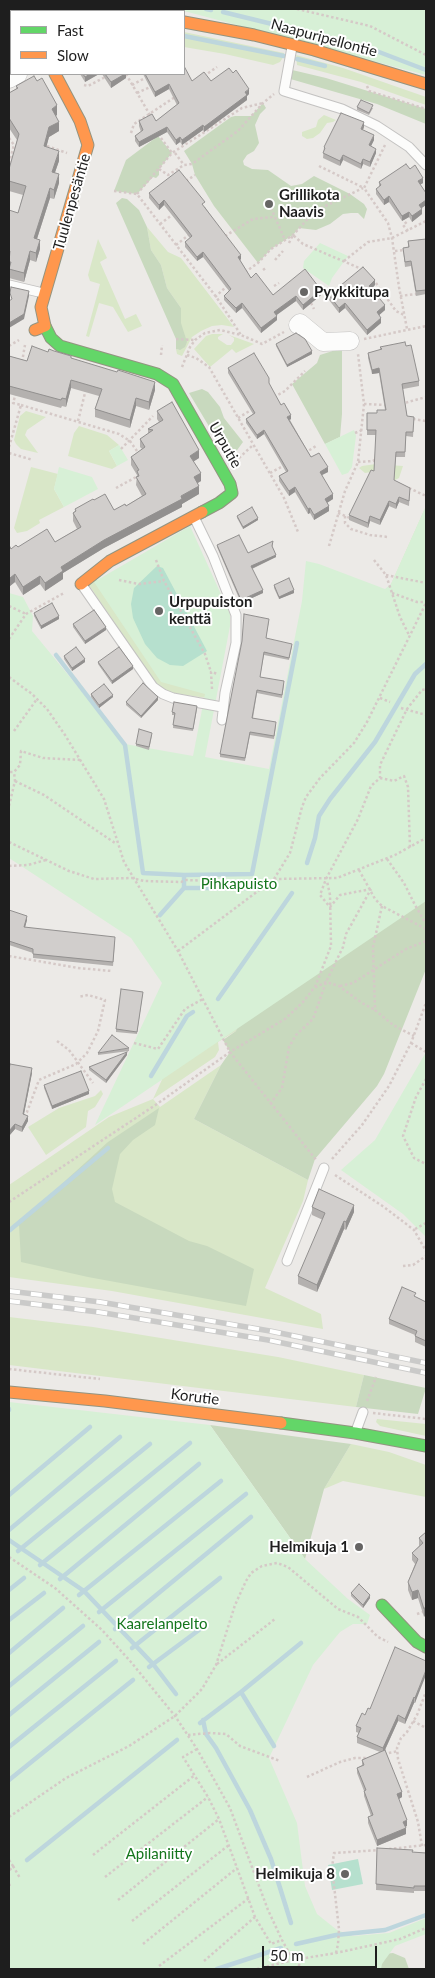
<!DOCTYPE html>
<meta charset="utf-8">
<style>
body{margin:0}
#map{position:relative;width:435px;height:1978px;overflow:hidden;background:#eceae7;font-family:Lato,sans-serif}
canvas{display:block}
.frame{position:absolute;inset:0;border:10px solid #1e1e1e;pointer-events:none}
.legend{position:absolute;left:10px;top:10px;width:175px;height:65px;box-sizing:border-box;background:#fff;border:1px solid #a5a5a5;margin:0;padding:6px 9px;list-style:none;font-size:15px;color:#1e1e1e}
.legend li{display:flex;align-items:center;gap:10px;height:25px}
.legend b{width:25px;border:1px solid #a5a5a5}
.scale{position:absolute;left:262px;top:1946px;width:115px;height:22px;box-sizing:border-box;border:2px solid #1e1e1e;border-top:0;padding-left:6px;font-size:15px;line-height:18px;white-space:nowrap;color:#1e1e1e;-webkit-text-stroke:4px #fff;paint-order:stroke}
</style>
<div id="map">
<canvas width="435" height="1978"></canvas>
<div class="frame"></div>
<ul class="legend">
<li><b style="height:6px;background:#63d668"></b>Fast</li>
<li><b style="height:6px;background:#ff974d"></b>Slow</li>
</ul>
<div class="scale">50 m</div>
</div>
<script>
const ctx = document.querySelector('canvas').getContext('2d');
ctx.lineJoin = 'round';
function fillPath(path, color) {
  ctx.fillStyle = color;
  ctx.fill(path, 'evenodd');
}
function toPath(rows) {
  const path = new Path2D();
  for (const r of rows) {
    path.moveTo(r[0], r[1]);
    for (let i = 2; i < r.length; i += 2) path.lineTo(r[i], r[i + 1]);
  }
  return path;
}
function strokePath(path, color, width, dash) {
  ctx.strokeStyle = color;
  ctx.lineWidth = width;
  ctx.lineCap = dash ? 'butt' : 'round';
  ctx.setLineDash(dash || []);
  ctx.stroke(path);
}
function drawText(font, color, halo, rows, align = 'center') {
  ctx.font = font + ' Lato,sans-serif';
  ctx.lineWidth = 4;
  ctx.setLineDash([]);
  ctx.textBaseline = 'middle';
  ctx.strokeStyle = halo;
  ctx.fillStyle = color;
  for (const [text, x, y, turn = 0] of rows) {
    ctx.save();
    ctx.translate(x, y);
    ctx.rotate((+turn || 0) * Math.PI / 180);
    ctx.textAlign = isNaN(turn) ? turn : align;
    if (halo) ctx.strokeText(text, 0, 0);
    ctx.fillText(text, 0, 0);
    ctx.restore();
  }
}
fillPath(toPath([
 [184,32,284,53,284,56,280,62,273,65,225,54,184,47],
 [296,55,343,68,426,97,426,105,361,82,297,65],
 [324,115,336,120,333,122,327,123,320,133,313,138,307,139,302,136,302,132,316,127,318,120],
 [147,227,168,252,181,258,234,327,222,325,212,326,201,331,192,337,182,356,177,354,176,349,180,350,181,308,167,288,161,265,151,250],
 [98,239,107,258,100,262,125,319,136,314,142,326,128,332,113,307,99,303,89,337,86,336,100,284,90,281,88,275],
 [212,334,223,334,218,337,218,339,227,345,231,345,234,341,234,338,229,335,254,344,236,353,232,349,210,367,194,349,206,336],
 [26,411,46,417,27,430,25,435,38,453,21,449,16,444,14,440,20,416],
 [79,426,107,435,119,445,109,451,117,466,112,469,68,456,74,433],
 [376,464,403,466,399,478,393,481,378,471,365,473,359,468,362,466],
 [31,467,58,474,54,489,64,507,39,520,40,523,27,531,17,533,14,528],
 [426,506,236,1031,218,1042,219,1050,215,1057,153,1099,160,1107,221,1065,194,1119,308,1180,303,1201,265,1288,321,1314,323,1329,112,1291,9,1277,9,1185,109,1117,153,1099,185,1030,258,881],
 [96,579,200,657,207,698,172,693,159,686,153,680,89,585],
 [101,1090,103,1094,95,1107,88,1111,86,1127,46,1155,28,1127,59,1108,95,1096],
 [9,1317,93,1327,278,1357,364,1375,356,1407,9,1365],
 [377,1419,426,1424,426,1436,380,1426,376,1422],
 [351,1444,389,1452,426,1465,426,1497,343,1481,324,1489]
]), '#d9e7c8');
fillPath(toPath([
 [288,69,326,78,426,109,426,124,377,104,287,78],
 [263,103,266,108,260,114,255,125,259,143,254,151,247,155,243,161,244,165,252,169,268,170,291,186,302,184,314,176,350,194,364,204,367,209,364,219,358,213,351,213,343,214,330,224,316,230,299,228,293,235,271,249,258,263,214,206,195,175,192,164,184,151,231,117,235,116,251,116],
 [158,136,172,153,159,169,159,175,156,178,153,177,137,194,114,191,126,160],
 [122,198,127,199,139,210,147,227,151,250,161,265,167,288,181,308,181,323,187,342,185,347,180,350,176,349,176,339,116,203],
 [342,348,342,414,340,437,325,444,292,384,317,363,320,355],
 [202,389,208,392,220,407,224,418,243,442,235,453,231,463,189,393],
 [426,691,426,969,384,1074,377,1086,315,1159,308,1180,194,1119,221,1065,230,1052,223,1040,236,1031,244,1005],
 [159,1108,155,1125,133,1140,120,1154,112,1189,115,1202,189,1241,207,1246,254,1269,246,1306,88,1277,21,1262,19,1223,108,1142],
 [364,1375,426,1388,418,1414,356,1407],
 [210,1425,351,1444,324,1489,305,1559],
 [393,1953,405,1958,409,1969,319,1969,355,1957]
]), '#c8d9be');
fillPath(toPath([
 [167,9,426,9,426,75,184,11],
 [320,243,348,256,332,278,329,286,303,268,304,261],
 [354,430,356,436,352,467,348,473,342,475,325,444],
 [119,445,128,460,117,466,109,451],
 [59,467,92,477,98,489,64,507,54,489],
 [426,506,426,901,95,1125,162,983,131,938,9,858,9,593,23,597,33,616,32,631,125,744,193,756,205,694,161,682,94,582,190,526,230,614,230,626,205,757,269,769,302,601,306,561,319,564,385,589,391,584],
 [426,1052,426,1237,403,1214,341,1170,375,1140],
 [9,1402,210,1425,305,1559,348,1599,370,1615,367,1624,353,1624,340,1632,313,1665,269,1758,297,1823,305,1886,317,1914,337,1930,353,1936,389,1933,426,1918,426,1934,395,1946,382,1964,381,1969,9,1969]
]), '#d7f0d6');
fillPath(toPath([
 [157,566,163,568,207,651,183,666,170,665,157,658,145,644,133,618,131,604,134,588],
 [358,1859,363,1884,332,1890,328,1865]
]), '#b6e0ce');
strokePath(toPath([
 [206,9,211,10],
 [223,12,366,47,426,70],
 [9,15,11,15],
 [184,36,284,56],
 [297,59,325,66],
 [56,655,125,745,143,873,184,875],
 [307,863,315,838,319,816,330,799,375,742,415,674,426,664],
 [184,888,247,888],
 [160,915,184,888,184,875,252,874,297,643],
 [218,999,292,893],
 [151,1076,187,1016,193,1012],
 [10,1230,108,1148],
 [9,1410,9,1409],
 [9,1495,90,1427],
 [9,1530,120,1437],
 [9,1540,84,1591,153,1664,176,1694],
 [18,1551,150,1444],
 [40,1565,190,1443],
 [60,1579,199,1464],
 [9,1590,24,1578],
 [79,1595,221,1481],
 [99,1612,246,1494],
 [9,1620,44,1593],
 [115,1629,251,1517],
 [132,1648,220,1578],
 [9,1653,63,1608],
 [149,1667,199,1630],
 [9,1686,83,1626],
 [241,1692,274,1746],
 [9,1715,99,1642],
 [203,1720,206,1734,216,1748,250,1810,271,1859,291,1923],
 [200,1723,241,1692,301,1643],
 [9,1747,116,1661],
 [9,1780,133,1680],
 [27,1860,177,1740],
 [296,1944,336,1935,385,1930,426,1915],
 [217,1969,281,1948]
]), '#bdd6dd', 4.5);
const lane = toPath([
 [292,47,284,91,342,109,377,126,409,147,426,165],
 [9,285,43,293],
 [195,519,213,556,236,615,236,643,225,693,222,720],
 [82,585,153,687,163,694,173,698,222,707],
 [287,1261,324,1168],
 [356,1431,363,1412]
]);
const street = toPath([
 [58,11,58,9],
 [9,79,18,74],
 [298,325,300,323,323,342,350,341]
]);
const fast = toPath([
 [94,9,112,11],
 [45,326,51,338,60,346,157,374,173,384,230,484,232,493,219,503,202,512],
 [281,1423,355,1433,426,1446],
 [382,1605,417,1642,426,1647]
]);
const slow = toPath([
 [184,22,254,35,314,50,426,84],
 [35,330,45,326,41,307,88,145,80,121,55,74],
 [81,584,110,561,202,512],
 [9,1392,105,1401,281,1423]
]);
strokePath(lane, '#c3c2c1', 11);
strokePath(street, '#c3c2c1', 19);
strokePath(fast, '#939480', 13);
strokePath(slow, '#939480', 13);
strokePath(toPath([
 [160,9,169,10],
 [297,9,370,26,426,55],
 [126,74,150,115],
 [204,76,217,67],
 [84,85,88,86,111,74],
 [132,85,145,78],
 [367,86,369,91,426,109],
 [137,93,150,87],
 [131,133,134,124,175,97],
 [158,134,172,153],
 [9,138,14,145,9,163],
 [385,145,364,188,388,223,392,238,399,287,407,329],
 [47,146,67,153],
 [175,153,184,165],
 [319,166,364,188],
 [159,169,168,175,184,165,192,164,238,131,263,103,274,94],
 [186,181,195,175],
 [114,191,137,194,217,298,241,335],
 [137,194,172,153,242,108,263,103],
 [271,208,285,240],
 [160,224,172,215],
 [408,231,403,225,408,221],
 [225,236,253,219,274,217],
 [289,243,293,235,303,244,364,270],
 [176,245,190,234],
 [395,251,405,250],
 [275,260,283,251],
 [344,261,368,242,392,238,426,221],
 [263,270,267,267],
 [245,272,258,263,271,249,293,235,315,211,363,188],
 [373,279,396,311,404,315],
 [274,286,279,283],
 [400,296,416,294],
 [215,297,227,286],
 [324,301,330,295],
 [311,303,314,309],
 [176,339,194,340],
 [364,339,426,326],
 [9,346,19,340],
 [161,355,162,345],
 [187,355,196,358,209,367,284,498,298,532],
 [22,362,25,345],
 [182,367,190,347,195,340,205,333,220,330,241,335,262,344,284,332],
 [425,367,426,367],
 [274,397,285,391,305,371],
 [364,404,386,405],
 [401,404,426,397],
 [21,405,119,434,130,441,139,454],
 [238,418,251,410],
 [413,419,426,421],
 [78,421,86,389],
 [355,433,362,430],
 [9,447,21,405,13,403,16,393],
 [121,449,153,416],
 [9,453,33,460],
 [305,453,316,446],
 [239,458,253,445],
 [358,462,373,461,376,459],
 [270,473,285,465],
 [116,488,138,476],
 [409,488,426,496],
 [338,513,350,518],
 [345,516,345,523,351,529,370,535,388,537],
 [329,546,345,491,358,462,364,404,358,354],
 [156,560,164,581,205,654,211,672],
 [374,560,386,575,400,617,409,635],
 [386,575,426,583],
 [119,580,139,584,164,581],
 [392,593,417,602,426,602],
 [9,606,26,614],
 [9,639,26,614,64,593],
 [9,677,32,694,47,709,65,735,104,799,124,862,178,951,230,1052,317,1161],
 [212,689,211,672,218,674],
 [380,698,390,702],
 [401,708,426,715],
 [14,731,37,699],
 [10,772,14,772,20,765,21,751,43,758,80,760],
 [380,778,394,781,404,776,408,787,410,848],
 [15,781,44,795,115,843],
 [9,806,15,781,14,772],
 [9,842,69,871,94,879,132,878,144,881,181,882,185,880,243,882,260,888],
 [387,859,404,883,415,905,426,924],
 [9,866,28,865,46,860],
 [359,870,375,899,382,906,426,929],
 [274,879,337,878,395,855,426,838],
 [371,889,340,895,330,907,320,895,326,879,358,819,371,786,380,778,380,765,407,709,422,690,426,689],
 [382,906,373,947,375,1010,393,1025,414,1036],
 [178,951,274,879,290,853,302,807,306,797,320,778,354,743,367,722,426,603],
 [9,956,78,968,112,971],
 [340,986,353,983,406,949,426,941],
 [315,987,331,946,330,895,327,881],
 [57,1041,69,1050,93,1083],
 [134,1043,158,1049,185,1009,203,999],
 [411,1043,426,1052],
 [426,1079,416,1097,403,1136,414,1158,426,1164],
 [270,1104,282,1088,289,1047,296,1035,313,1019,326,982,343,947,346,934,371,889],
 [23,1116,27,1112,39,1080,76,1064,87,1053,98,1031,105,1000,88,995,78,997],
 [332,1159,362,1125,389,1086,411,1043,426,1003],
 [335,1175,384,1207,414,1230,426,1251],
 [9,1202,157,1104,230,1052,285,1019,303,1002,314,988,326,982,339,986,362,1003,375,1010],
 [415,1229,426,1223],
 [403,1266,413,1265,426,1256],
 [9,1369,100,1379],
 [367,1401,376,1377],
 [373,1413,426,1419],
 [9,1557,55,1588,102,1630,131,1662,175,1716,197,1749,230,1808,268,1910,282,1940,293,1960,304,1969],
 [417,1614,426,1611],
 [217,1664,275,1619],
 [413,1721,426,1728],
 [188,1735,210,1733,226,1734,240,1746,280,1761],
 [197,1749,183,1757,208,1797,219,1819,255,1917,271,1944,282,1940],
 [384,1754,398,1751],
 [307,1777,340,1762,355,1758,367,1758],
 [9,1817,66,1778,129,1746,175,1716,202,1689,216,1665,235,1605,246,1581,251,1573,262,1566,277,1563,288,1567,338,1609,358,1617,378,1637,388,1642],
 [422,1846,418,1822,398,1759,397,1748,401,1738,407,1732,417,1715,426,1692],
 [389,1849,426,1845],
 [93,1855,195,1775],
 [9,1860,13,1866,9,1871],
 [13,1866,20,1878],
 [105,1877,208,1797],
 [9,1884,10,1886],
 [118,1900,219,1819],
 [132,1921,229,1845],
 [143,1944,237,1868],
 [336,1953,338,1944,339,1929,332,1868,334,1853,379,1850],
 [204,1961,255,1917],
 [159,1966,249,1898],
 [257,1969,293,1960,336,1953,400,1939,426,1928]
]), '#d5c9c7', 2.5, [2.5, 2.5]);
strokePath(lane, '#fcfcfb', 9);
strokePath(street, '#fcfcfb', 18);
strokePath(fast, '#63d668', 11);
strokePath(slow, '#ff974d', 11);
const rail = toPath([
 [9,1291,100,1302,270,1331,426,1363],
 [9,1301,98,1312,268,1340,426,1373]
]);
strokePath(rail, '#cacac9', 5.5);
strokePath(rail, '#fff', 4, [11]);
fillPath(toPath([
 [80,74,99,74,85,82],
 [102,74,126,74,126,78,111,88],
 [143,74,184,74,192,81,211,81,249,94,247,96,247,100,204,132,203,130,182,145,180,142,176,145,167,132,139,147,135,141,135,136,141,132,139,126,139,121,156,121,177,105,169,89,155,97],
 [16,86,57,115,56,116,59,131,49,137,46,147,59,161,55,172,59,183,54,199,50,198,37,239,40,249,36,262,30,260,24,282,9,278,9,210,18,213,23,195,9,191,9,169,17,140,9,128,9,93,16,89],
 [357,107,373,108,369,115,357,110],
 [364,127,363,130,374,140,371,146,376,153,370,167,363,164,361,169,343,160,340,166,323,158,324,147],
 [410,169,423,183,420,185,426,193,426,205,421,208,422,214,412,222,409,217,402,221,389,202,384,205,376,194,376,189,379,187,379,182],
 [149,193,205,207,241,259,240,260,251,278,273,295,321,295,303,310,296,301,276,315,277,320,261,333,242,308,236,313,224,300,224,296,229,291,203,257,197,261,185,247,185,242,190,238,164,205,159,210,149,198],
 [426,239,426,294,416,296,411,266,405,267,403,248,408,247,408,241],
 [375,285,371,289,385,310,379,315,381,323,367,335,345,308,339,313,329,300,329,295],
 [276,344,312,354,287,367,276,346],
 [406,346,419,381,419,386,403,389,407,416,414,417,413,437,406,436,405,457,396,457,394,480,410,488,409,506,399,502,396,509,389,506,380,525,370,521,368,528,349,520,349,515,374,471,376,435,367,435,367,413,377,413,385,410,379,373,372,374,368,358,368,353,380,350,380,347],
 [9,356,27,361,71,359,155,390,149,410,136,406,130,428,95,417,95,409,99,396,71,388,66,407,62,406,61,408,9,394],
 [228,368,269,384,281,405,291,419,290,420,311,457,328,472,322,475,333,499,327,503,329,511,314,520,310,513,308,514,295,492,289,496,279,481,279,476,286,472,264,434,257,439,246,423,246,419,253,414,228,373],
 [157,411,199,458,193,461,201,481,198,483,199,494,182,504,182,507,104,548,63,573,63,579,45,591,40,584,23,595,15,582,10,586,9,583,9,545,11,549,18,547,55,542,77,529,73,521,73,513,75,511,75,509,94,500,114,510,126,506,142,496,136,485,137,475,131,465,131,457,142,449,140,447,140,439,148,434,148,429,159,422,157,419],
 [237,516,258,520,243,529,237,518],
 [273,544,272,547,276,557,252,569,263,593,241,603,217,547,217,545,248,553],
 [274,585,294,593,279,599,274,588],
 [34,613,59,619,41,629,34,616],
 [269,621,266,638,292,646,289,660,264,655,260,677,284,684,282,698,257,693,253,718,276,725,274,739,250,735,245,761,220,757,220,754],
 [73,624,106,630,85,644,73,627],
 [64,656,85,662,72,671,64,659],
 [98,662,133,669,112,684,98,664],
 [91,694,113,697,99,708,91,697],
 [158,700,141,718,126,705,126,702],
 [197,709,193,731,173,728,174,715,172,715,172,712],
 [152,735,149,750,136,746,136,744],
 [9,910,27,920,25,927,115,941,113,966,33,958,33,953,9,945],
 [143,992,137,1034,116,1032,116,1029],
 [129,1048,129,1051,98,1055,98,1053],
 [127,1055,106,1083,89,1070,89,1067],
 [9,1070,32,1073,24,1114,28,1121,22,1132,15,1129,9,1136],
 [44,1085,89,1094,52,1109,44,1088],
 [312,1207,354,1212,346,1230,344,1229,317,1292,298,1284,298,1276,323,1220,312,1215],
 [416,1297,426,1302,426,1347,415,1342,415,1335,389,1324,389,1319],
 [426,1532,426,1615,426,1614,424,1617,418,1598,412,1600,408,1590,408,1582,415,1564,412,1560,412,1553,419,1546,419,1538],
 [351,1593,370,1598,363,1608,351,1596],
 [426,1661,415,1703,414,1703,405,1724,398,1721,385,1750,402,1797,399,1799,407,1826,405,1827,406,1834,377,1846,368,1823,368,1817,371,1816,364,1796,364,1791,357,1773,357,1768,362,1765,362,1760,380,1752,357,1743,357,1737,359,1733,356,1732,356,1726,370,1709],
 [377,1848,412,1852,426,1853,426,1891,414,1891,414,1893,376,1890]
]), '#b4b1af');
fillPath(toPath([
 [11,57,11,63,9,64,9,59],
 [90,74,99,74,85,82,85,77],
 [125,74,126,74,126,78,111,88,111,82],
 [169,84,169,89,155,97,155,92],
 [249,89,249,94,247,96,247,100,204,132,204,127],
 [57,105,57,115,52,118,52,109],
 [59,122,59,131,49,137,44,156,44,146,49,127],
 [364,122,364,127,361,134,361,129],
 [203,125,203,130,182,145,182,140],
 [167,127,167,132,139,147,139,142],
 [374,135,374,140,369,150,369,145],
 [180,137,180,142,176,145,176,140],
 [376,149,376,153,370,167,370,162],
 [59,151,59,161,52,181,52,172],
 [343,155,343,160,340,166,340,161],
 [363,159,363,164,361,169,361,164],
 [59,174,59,183,54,199,54,190],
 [423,178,423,183,418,186,418,181],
 [50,188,50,198,34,248,34,238],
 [389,196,389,202,384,205,384,200],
 [164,200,164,205,159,210,159,205],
 [426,200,426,205,419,210,419,205],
 [422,209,422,214,412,222,412,216],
 [409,212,409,217,402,221,402,216],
 [40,240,40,249,36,262,36,253],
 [30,251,30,260,24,282,24,273],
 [203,252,203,257,197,261,197,257],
 [241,255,241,259,238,262,238,257],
 [375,280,375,285,369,291,369,286],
 [321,290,321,295,303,310,303,305],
 [29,291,29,296,24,319,9,328,9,323],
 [296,296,296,301,274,317,274,312],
 [242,303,242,308,236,313,236,308],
 [345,303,345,308,339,313,339,308],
 [385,305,385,310,377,317,377,312],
 [277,316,277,320,261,333,261,328],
 [381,318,381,323,367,335,367,330],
 [312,351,312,354,287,367,287,365],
 [379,368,379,373,372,374,372,370],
 [71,380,71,388,66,407,66,399],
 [155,382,155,390,149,410,149,402],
 [136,398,136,406,130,428,130,420],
 [291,415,291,419,287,421,287,417],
 [264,430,264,434,257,439,257,435],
 [199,450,199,458,190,464,190,456],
 [328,467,328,472,320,476,320,472],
 [201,473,201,481,194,485,194,477],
 [199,486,199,494,182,504,182,507,104,548,63,573,63,579,45,591,45,583,61,567,104,540],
 [295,487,295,492,289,496,289,491],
 [333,494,333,499,325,504,325,499],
 [399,497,399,502,396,509,396,504],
 [389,501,389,506,380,525,380,520],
 [329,506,329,511,314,520,314,515],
 [310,508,310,513,308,514,308,509],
 [370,516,370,521,368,528,368,523],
 [258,518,258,520,243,529,243,527],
 [276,555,276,557,251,569,251,566],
 [15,574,15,582,10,586,10,578],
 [40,576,40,584,23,595,23,587],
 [263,590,263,593,241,603,241,600],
 [294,590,294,593,279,599,279,597],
 [59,616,59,619,41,629,41,626],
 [106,627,106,630,85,644,85,641],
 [85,659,85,662,72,671,72,668],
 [133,666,133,669,112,684,112,681],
 [113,695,113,697,99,708,99,705],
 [158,697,158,700,141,718,141,716],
 [27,916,27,920,24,931,24,927],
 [127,1052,127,1055,106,1083,106,1080],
 [32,1068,32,1073,23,1119,23,1114],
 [89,1091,89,1094,52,1109,52,1106],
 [28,1116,28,1121,22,1132,22,1127],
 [15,1124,15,1129,9,1136,9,1131],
 [354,1205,354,1212,346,1230,346,1222],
 [344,1221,344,1229,317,1292,317,1285],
 [418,1590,418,1598,412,1600,412,1592],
 [370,1595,370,1598,363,1608,363,1605],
 [426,1606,426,1614,424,1617,424,1609],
 [426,1670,426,1675,415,1703,415,1698],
 [414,1697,414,1703,405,1724,405,1719],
 [398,1715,398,1721,383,1754,383,1748],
 [402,1792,402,1797,397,1800,397,1794],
 [407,1820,407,1826,403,1827,403,1822],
 [406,1828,406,1834,377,1846,377,1840]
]), '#92908f');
const building = toPath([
 [9,47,11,52,11,57,9,59,9,47],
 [184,66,192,81,204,72,211,81,229,68,233,73,236,70,249,89,245,92,247,95,204,127,203,125,182,140,180,137,176,140,167,127,139,142,135,136,143,130,139,121,152,114,156,121,179,103,169,84,155,92,145,74,184,74,184,66],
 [83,74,90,74,85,77,83,74],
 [105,74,125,74,111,82,105,74],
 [34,76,37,81,42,78,57,105,52,109,59,122,49,127,44,146,59,151,52,172,59,174,54,190,50,188,34,238,40,240,36,253,30,251,24,273,9,269,11,262,9,262,10,251,9,250,9,210,18,213,26,186,9,181,9,169,19,134,9,118,9,93,18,88,16,86,34,76],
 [361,100,373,105,369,113,357,107,361,100],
 [341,113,364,122,361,129,374,135,369,145,376,149,370,162,363,159,361,164,343,155,340,161,323,153,325,148,324,147,341,113],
 [406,164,410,169,415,165,423,178,418,181,426,193,426,200,419,205,422,209,412,216,409,212,402,216,389,196,384,200,376,189,381,185,379,182,406,164],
 [179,170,205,202,202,204,241,255,238,257,251,278,256,273,273,295,305,269,321,290,303,305,296,296,274,312,277,316,261,328,242,303,236,308,224,296,231,289,203,252,197,257,185,242,192,236,164,200,159,205,149,193,179,170],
 [426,239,426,290,416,291,411,261,405,262,403,248,409,247,408,241,426,239],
 [363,267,375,280,369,286,385,305,377,312,381,318,367,330,345,303,339,308,329,295,363,267],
 [11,287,29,291,24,314,9,323,9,301,12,299,10,293,11,287],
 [296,333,305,339,312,351,287,365,276,344,296,333],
 [405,342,406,346,411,345,419,381,402,384,407,416,414,417,413,432,406,432,405,452,396,452,394,480,410,488,409,501,399,497,396,504,389,501,380,520,370,516,368,523,349,515,371,470,374,471,376,430,367,430,367,413,377,413,377,410,386,410,379,368,372,370,368,353,382,349,380,347,405,342],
 [32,346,48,352,49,349,54,351,71,356,71,358,117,372,118,370,155,382,149,402,136,398,130,420,95,409,102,389,71,380,66,399,62,398,61,400,9,386,9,356,27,361,32,346],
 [254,353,269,378,269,383,281,405,284,403,291,415,287,417,311,457,319,453,328,467,320,472,333,494,325,499,329,506,314,515,310,508,308,509,295,487,289,491,279,476,288,471,264,430,257,435,246,419,255,413,228,368,254,353],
 [172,402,199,450,190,456,201,473,194,477,199,486,181,496,182,499,104,540,61,567,63,571,45,583,40,576,23,587,15,574,10,578,9,575,9,545,11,549,16,545,18,547,47,529,55,542,81,527,73,513,76,511,75,509,93,499,94,500,105,494,114,510,125,504,126,506,146,494,136,477,139,476,137,471,139,470,131,457,145,447,140,439,153,430,148,429,163,420,157,411,172,402],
 [252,507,258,518,243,527,237,516,252,507],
 [239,535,248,553,273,541,272,546,276,555,251,566,263,590,241,600,217,545,239,535],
 [289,578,294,590,279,597,274,585,289,578],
 [52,603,59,616,41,626,34,613,52,603],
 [94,610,106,627,85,641,73,624,94,610],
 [244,614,269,619,266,638,292,644,289,658,264,652,260,677,284,681,282,695,257,690,252,718,276,722,274,736,250,732,245,758,220,754,242,641,244,614],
 [76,647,85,659,72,668,64,656,76,647],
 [119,647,133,666,112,681,98,662,119,647],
 [143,683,158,697,141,716,126,702,143,683],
 [104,684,113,695,99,705,91,694,104,684],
 [174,702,197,706,193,729,173,725,175,713,172,712,174,702],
 [139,729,152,733,149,747,136,744,139,729],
 [9,910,27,916,24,927,115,937,113,962,33,954,33,949,9,941,9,910],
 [121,989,143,992,137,1032,116,1029,121,989],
 [112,1035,129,1048,98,1053,112,1035],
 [127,1052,106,1080,89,1067,127,1052],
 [10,1064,32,1068,23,1114,28,1116,22,1127,15,1124,9,1131,9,1070,10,1064],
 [81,1071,89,1091,52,1106,44,1085,81,1071],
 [319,1189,354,1205,346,1222,344,1221,317,1285,298,1276,325,1213,312,1207,319,1189],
 [402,1287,416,1293,414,1296,426,1302,426,1341,415,1336,417,1331,389,1319,402,1287],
 [426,1532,426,1607,426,1606,424,1609,418,1590,412,1592,408,1582,418,1559,412,1553,423,1543,419,1538,426,1532],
 [359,1584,370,1595,363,1605,351,1593,359,1584],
 [395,1647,426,1661,426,1670,415,1698,414,1697,405,1719,398,1715,383,1748,357,1737,361,1728,356,1726,362,1713,365,1715,368,1708,370,1709,395,1647],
 [385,1750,402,1792,397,1794,407,1820,403,1822,406,1828,377,1840,368,1817,373,1815,364,1791,366,1790,357,1768,364,1765,362,1760,385,1750],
 [377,1848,413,1850,412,1852,426,1853,426,1886,414,1886,414,1888,376,1884,377,1848]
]);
fillPath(building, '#d1cecc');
strokePath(building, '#92908f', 1);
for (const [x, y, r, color] of [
 [269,204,5,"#666564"],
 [304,292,5,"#666564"],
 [159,611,5,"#666564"],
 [359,1547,5,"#666564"],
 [345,1874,5,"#666564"]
]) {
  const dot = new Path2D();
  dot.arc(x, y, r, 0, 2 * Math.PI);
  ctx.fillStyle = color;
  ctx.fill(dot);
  strokePath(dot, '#fff', 2);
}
drawText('15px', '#1e1e1e', '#fff', [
 ["Naapuripellontie",324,38,15],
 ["Tuulenpesäntie",72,202,-74],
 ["Urputie",225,445,60],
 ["Korutie",195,1397,7]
]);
drawText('bold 15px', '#1e1e1e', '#fff', [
 ["Grillikota",279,195],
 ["Naavis",279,212],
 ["Pyykkitupa",314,292],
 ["Urpupuiston",169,602],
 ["kenttä",169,619],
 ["Helmikuja 1",349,1547,"right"],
 ["Helmikuja 8",335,1874,"right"]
], 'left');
drawText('15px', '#14751c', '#fff', [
 ["Pihkapuisto",239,884],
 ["Kaarelanpelto",162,1624],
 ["Apilaniitty",159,1854]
]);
</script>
